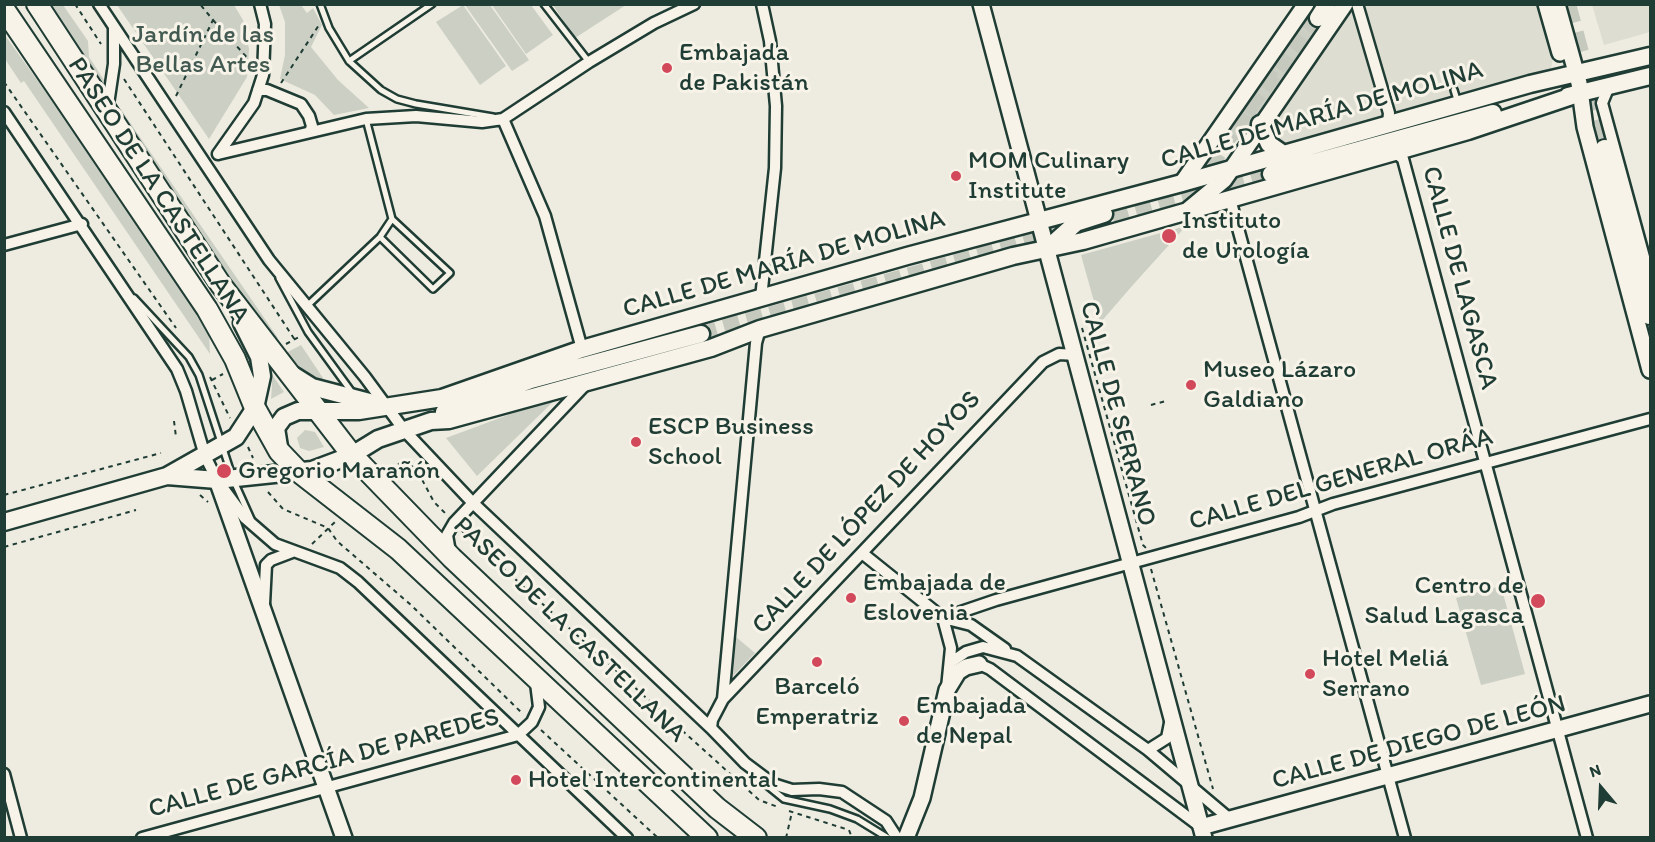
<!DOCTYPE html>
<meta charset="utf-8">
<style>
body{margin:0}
#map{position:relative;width:1655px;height:842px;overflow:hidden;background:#eeece1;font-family:Itim,sans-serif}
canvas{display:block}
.frame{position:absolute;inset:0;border:6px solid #1f3d34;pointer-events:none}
.north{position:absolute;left:1571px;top:758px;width:60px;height:60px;-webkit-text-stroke:4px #f7f3e8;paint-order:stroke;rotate:341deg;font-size:16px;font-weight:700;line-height:24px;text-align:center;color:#1f3d34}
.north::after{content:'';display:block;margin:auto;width:21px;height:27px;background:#1f3d34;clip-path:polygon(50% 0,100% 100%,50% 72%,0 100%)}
</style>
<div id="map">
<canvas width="1655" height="842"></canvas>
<div class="frame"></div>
<div class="north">N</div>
</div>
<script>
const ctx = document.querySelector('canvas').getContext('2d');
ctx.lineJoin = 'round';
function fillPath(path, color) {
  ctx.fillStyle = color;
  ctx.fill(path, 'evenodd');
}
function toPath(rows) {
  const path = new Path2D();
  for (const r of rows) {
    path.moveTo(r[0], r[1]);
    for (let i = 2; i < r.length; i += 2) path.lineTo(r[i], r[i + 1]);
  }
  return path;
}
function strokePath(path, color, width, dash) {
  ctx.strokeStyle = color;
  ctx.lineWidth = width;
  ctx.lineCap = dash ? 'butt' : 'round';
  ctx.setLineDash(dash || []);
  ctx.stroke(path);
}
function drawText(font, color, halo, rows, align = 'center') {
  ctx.font = font + ' Itim,sans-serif';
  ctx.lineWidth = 6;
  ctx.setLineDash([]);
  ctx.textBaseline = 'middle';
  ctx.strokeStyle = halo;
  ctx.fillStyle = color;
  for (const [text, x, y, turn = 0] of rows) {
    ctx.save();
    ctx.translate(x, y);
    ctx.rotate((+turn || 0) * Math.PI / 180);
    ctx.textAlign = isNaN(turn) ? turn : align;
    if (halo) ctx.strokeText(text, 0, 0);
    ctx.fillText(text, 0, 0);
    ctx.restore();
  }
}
fillPath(toPath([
 [1349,5,1538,5,1553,58,1551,68,1544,74,1277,146,1265,126],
 [1592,5,1650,5,1650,32,1604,45]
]), '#ddddd2');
fillPath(toPath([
 [51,5,63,5,88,41,89,57,104,80,103,84],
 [117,5,234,5,243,20,249,49,247,77,209,139],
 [279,5,301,5,307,13,313,8,322,25,311,47,338,80,369,108,334,115,315,95,280,79,285,55,285,22],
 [463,5,506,66,480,85,436,22],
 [465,5,490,5,529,60,512,71],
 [492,5,531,5,553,35,526,54],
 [626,5,575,38,553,5,626,4],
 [1303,24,1316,32,1241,139,1218,147],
 [4,34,84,145,209,333,210,354,24,81,21,83,5,59],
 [120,108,278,338,273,341,124,119],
 [1186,226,1132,286,1100,323,1081,255],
 [301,345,323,378,322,381,303,370,286,353],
 [271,373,284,392,271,399,272,386],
 [559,396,477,476,446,438],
 [305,430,315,432,324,447,309,451,300,448,297,438],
 [1501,586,1525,674,1481,685,1456,598],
 [736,637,755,653,733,676]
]), '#cccfc4');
strokePath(toPath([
 [1192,183,1211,165,1245,112,1318,18],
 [1090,225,1271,174],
 [701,334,1056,234]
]), '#c5c9be', 16, [16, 8]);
strokePath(toPath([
 [1566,4,1605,150],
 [1245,112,1279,52]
]), '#c5c9be', 20, [20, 10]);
const lane = toPath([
 [320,4,329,28,349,61,381,90,397,99,416,104,493,117],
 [544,4,589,62],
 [349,61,432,4],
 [1454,90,1458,103],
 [380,237,433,289,450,273,392,219],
 [279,278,308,332,351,391],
 [134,298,189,357,199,375,233,479,251,519],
 [307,306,380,237,392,219,366,119],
 [763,782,784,799,830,809,857,819,888,838]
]);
const street = toPath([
 [99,4,269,260,365,377,404,430,473,503,711,728,745,763,773,784,792,790,819,789,842,792,886,821,897,838],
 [1357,4,1389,113,1388,124],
 [1609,86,1602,103,1650,279],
 [258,90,267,90,301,104,309,116,312,126,310,132],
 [107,111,114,64,114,28],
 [4,112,177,369,186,391,205,456,217,480,245,518,275,544,340,568,358,582,627,838],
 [503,119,545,216,582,349],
 [1395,152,1403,159,1587,838],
 [218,154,366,119,416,116,482,122,503,119,589,62,654,23,694,4],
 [218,154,254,103,263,75,265,24,260,4],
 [1230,199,1405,838],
 [4,245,82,224],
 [761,298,775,168,776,106,770,41,762,4],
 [450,552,447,535,454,523,585,385],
 [862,553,943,618,971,625,1005,649],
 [264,604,266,565,271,560,292,552],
 [943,618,996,600,1299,517,1333,504,1650,419],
 [943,618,951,648,947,688],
 [950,663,966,652,983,647,1017,656,1148,750,1231,820],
 [979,664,990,669,1201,827],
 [723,699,756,343,760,329],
 [711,728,712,720,723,699,1043,362,1059,354,1076,355],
 [1148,750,1167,738,1170,723],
 [4,774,21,838],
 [142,838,518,735,532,722,539,707,536,683]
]);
const secondary = toPath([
 [981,4,1204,838],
 [1546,4,1560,53],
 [1557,4,1579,83,1585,127,1650,370],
 [1182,183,1306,4],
 [1189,209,1224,180,1345,4],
 [217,480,344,838],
 [1201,827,1650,704],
 [906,838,922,798,947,690,958,672,966,667,979,664]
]);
const primary = toPath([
 [1318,18,1327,4],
 [1568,96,1650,76],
 [1260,124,1269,144,1282,153],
 [1271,174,1493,113],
 [1048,248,1076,223,1104,214],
 [293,375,312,387,381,405],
 [444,412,531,380,701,334],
 [279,447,276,428,284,417,298,411,359,411,442,398,582,349,907,256,1182,183,1530,84,1650,56],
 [167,476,217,480,312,470,352,455,378,439,431,421,449,420,711,348,760,329,1013,256,1083,241,1468,131,1578,94],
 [4,522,167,476,236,437,255,408,262,376,259,357,242,323]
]);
const highway = toPath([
 [37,4,221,285,352,455,452,558,717,808,756,838],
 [4,9,207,309,235,359,255,408,279,451,299,472,398,549,707,838],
 [1605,150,1650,314]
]);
strokePath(lane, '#1f3d34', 10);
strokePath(street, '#1f3d34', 15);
strokePath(secondary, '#1f3d34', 20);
strokePath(primary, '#1f3d34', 21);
strokePath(highway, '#1f3d34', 24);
strokePath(toPath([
 [75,4,101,44],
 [213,20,251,62],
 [124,79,295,340],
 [4,82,176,328],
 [281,83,319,25],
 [176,96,213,20,200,4],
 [1082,328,1143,545,1146,548],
 [286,344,299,337],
 [210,377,230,418],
 [212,380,223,374],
 [1151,405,1166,401],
 [174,421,176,437],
 [248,447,253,458],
 [391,470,405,459,419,474,434,502,446,514],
 [268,492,283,509,328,528,337,541,411,605,523,714],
 [4,495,161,453],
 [200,495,208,502],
 [462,531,759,800,778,807],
 [312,544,336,521],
 [4,547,136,510],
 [1151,569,1213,789],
 [541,730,658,838],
 [789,811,849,830,852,838],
 [786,838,792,812]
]), '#1f3d34', 2, [4.5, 4.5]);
strokePath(lane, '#f7f3e8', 5);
strokePath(street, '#f7f3e8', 10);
strokePath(secondary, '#f7f3e8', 15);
strokePath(primary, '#f7f3e8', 16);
strokePath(highway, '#f7f3e8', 20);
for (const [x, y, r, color] of [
 [667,68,6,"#d1495b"],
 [956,176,6,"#d1495b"],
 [1169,236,8,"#d1495b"],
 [1191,385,6,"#d1495b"],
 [636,442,6,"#d1495b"],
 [224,471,8,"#d1495b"],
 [851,598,6,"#d1495b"],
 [1538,601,8,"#d1495b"],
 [817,662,6,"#d1495b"],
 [1310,674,6,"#d1495b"],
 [904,721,6,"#d1495b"],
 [516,780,6,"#d1495b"]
]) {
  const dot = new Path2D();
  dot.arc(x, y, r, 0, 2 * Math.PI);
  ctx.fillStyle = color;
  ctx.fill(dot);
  strokePath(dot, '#f7f3e8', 2);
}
drawText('26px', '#425a51', '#f7f3e8', [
 ["Jardín de las",203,35],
 ["Bellas Artes",203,65]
]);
drawText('26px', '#1f3d34', '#f7f3e8', [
 ["Embajada",679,53],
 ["de Pakistán",679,83],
 ["MOM Culinary",968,161],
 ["Institute",968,191],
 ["Instituto",1182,221],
 ["de Urología",1182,251],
 ["Museo Lázaro",1203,370],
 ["Galdiano",1203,400],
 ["ESCP Business",648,427],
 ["School",648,457],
 ["Gregorio Marañón",238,471],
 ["Embajada de",863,583],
 ["Eslovenia",863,613],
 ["Centro de",1524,586,"right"],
 ["Salud Lagasca",1524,616,"right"],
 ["Hotel Meliá",1322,659],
 ["Serrano",1322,689],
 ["Barceló",817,687,"center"],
 ["Emperatriz",817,717,"center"],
 ["Embajada",916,706],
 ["de Nepal",916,736],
 ["Hotel Intercontinental",528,780]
], 'left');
drawText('26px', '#1f3d34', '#f7f3e8', [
 ["CALLE DE MARÍA DE MOLINA",1322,116,-16],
 ["PASEO DE LA CASTELLANA",158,191,57],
 ["CALLE DE MARÍA DE MOLINA",784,265,-16],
 ["CALLE DE LAGASCA",1459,278,75],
 ["CALLE DE SERRANO",1117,414,75],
 ["CALLE DEL GENERAL ORÁA",1341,480,-16],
 ["CALLE DE LÓPEZ DE HOYOS",867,513,-47],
 ["PASEO DE LA CASTELLANA",569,630,44],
 ["CALLE DE DIEGO DE LEÓN",1419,743,-15],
 ["CALLE DE GARCÍA DE PAREDES",324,764,-15]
]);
</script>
